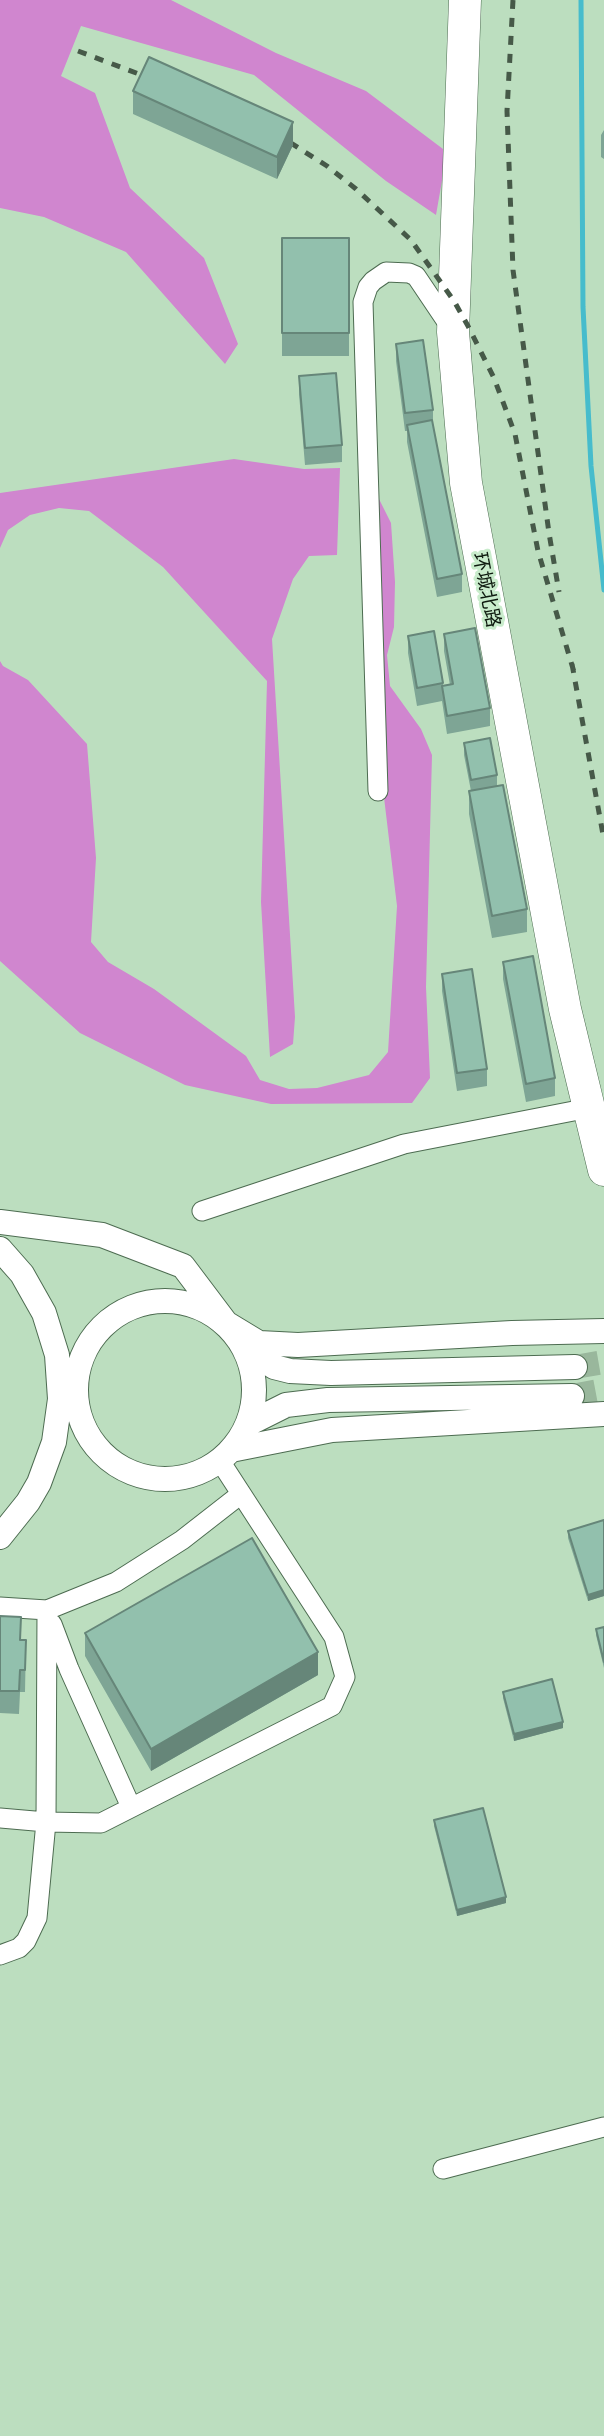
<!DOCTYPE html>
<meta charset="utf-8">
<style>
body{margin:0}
canvas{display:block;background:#bcdebf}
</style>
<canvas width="604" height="2436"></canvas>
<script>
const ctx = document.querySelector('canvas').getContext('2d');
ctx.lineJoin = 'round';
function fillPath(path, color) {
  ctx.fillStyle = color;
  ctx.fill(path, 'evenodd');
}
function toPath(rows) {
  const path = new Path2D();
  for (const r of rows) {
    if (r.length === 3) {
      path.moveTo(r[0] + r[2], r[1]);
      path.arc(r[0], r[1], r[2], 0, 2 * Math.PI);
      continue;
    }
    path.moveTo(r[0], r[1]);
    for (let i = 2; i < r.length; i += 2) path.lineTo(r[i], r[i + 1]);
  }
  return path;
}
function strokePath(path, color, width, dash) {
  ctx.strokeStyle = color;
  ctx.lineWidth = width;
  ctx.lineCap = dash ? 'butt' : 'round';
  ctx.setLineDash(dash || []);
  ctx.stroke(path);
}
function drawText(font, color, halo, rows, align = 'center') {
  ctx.font = font + ' "Work Sans","Noto Sans SC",sans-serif';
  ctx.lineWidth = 6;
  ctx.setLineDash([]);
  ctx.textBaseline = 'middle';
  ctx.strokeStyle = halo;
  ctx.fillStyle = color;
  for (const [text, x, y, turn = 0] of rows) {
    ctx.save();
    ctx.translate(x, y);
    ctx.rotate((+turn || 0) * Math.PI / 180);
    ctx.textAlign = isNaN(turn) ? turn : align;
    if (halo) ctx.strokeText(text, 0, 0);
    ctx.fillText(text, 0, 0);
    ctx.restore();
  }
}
fillPath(toPath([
 [0,0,171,0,276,53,366,91,447,152,436,215,386,181,254,75,81,26,61,76,95,93,130,188,204,258,238,344,225,364,126,252,44,217,0,208],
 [234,459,304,469,340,468,337,555,309,556,293,579,272,639,295,1017,293,1044,270,1057,261,902,267,681,163,567,89,511,59,508,30,515,8,530,0,548,0,493],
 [379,499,391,523,395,582,394,627,387,655,390,686,421,729,432,755,426,987,430,1078,412,1103,271,1104,185,1085,80,1033,0,961,0,661,3,666,28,680,87,744,96,858,91,942,108,962,154,989,246,1056,260,1080,289,1089,317,1088,369,1075,388,1052,397,906,383,789,374,510]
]), '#d086cf');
strokePath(toPath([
 [581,0,583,307,591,466,604,590]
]), '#46bccc', 5);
strokePath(toPath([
 [575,1367,604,1362],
 [572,1396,604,1390]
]), '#99b79c', 24, [24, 12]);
const minor = toPath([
 [378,791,363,302,368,287,373,281,386,272,409,273,416,276,453,331],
 [202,1211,404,1144,589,1108],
 [0,1607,47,1610,116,1582,182,1540,241,1494],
 [52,1624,69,1669,131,1807],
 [0,1818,46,1822,101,1823,332,1706,345,1677,334,1637,220,1461],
 [0,1955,19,1948,26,1941,37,1918,46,1822,47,1610],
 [443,2169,604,2127]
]);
const tertiary = toPath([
 [0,1222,102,1235,183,1266,226,1323,259,1343,298,1345,512,1333,604,1331],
 [0,1249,22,1274,44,1313,57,1355,60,1399,54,1442,39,1483,28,1502,0,1537],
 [165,1390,89],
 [245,1348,274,1367,290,1371,331,1373,575,1367],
 [248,1424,286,1405,328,1400,572,1396],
 [231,1450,332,1430,604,1414]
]);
const primary = toPath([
 [465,0,453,332,466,483,565,1009,604,1170]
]);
strokePath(minor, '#4d6c51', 21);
strokePath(tertiary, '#4d6c51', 26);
strokePath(primary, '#4d6c51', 33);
strokePath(minor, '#fff', 19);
strokePath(tertiary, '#fff', 24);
strokePath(primary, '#fff', 32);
strokePath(toPath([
 [513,0,507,111,513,270,549,533,559,592],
 [78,51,160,82],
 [275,133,327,166,356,189,411,240,454,301,468,326,494,378,515,434,538,551,574,672],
 [572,664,604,840]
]), '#465948', 5, [9, 9]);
fillPath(toPath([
 [133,91,293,145,277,179,133,114],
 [604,130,604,159,601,157,601,135],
 [282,238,349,238,349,356,282,356],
 [396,344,433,410,433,426,462,574,462,592,437,597,407,442,407,431,405,431,396,361],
 [299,376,342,445,342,462,305,465,299,394],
 [444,634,490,708,490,726,447,734,442,701,417,706,408,653,408,636,443,683,443,686,450,685,444,651],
 [464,743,497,775,497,786,527,909,527,932,492,938,469,814,469,791,471,791,464,755],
 [503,962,555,1078,555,1096,526,1102,503,979],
 [442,974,487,1069,487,1086,457,1091,442,991],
 [604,1520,604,1596,588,1601,568,1538,568,1531],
 [0,1616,21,1640,26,1640,25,1692,20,1692,19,1714,0,1713],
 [604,1627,604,1668,596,1635,596,1629],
 [85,1633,318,1675,151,1771,85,1656],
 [503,1692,563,1728,514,1741,503,1698],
 [434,1820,506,1903,457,1916,434,1826]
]), '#7ea595');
fillPath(toPath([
 [293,122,293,145,277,179,277,157],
 [604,1590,604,1596,588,1601,588,1595],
 [318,1652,318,1675,151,1771,151,1749],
 [563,1722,563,1728,514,1741,514,1734],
 [506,1897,506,1903,457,1916,457,1910]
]), '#668679');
const building = toPath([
 [149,57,293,122,277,157,133,91,149,57],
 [282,238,349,238,349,333,282,333,282,238],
 [423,340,433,410,405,413,396,344,423,340],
 [336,373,342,445,305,448,299,376,336,373],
 [432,420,462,574,437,579,407,425,432,420],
 [475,628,490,708,447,716,442,686,453,684,444,634,475,628],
 [434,631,443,683,417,688,408,636,434,631],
 [490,738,497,775,471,780,464,743,490,738],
 [503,785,527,909,492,916,469,791,503,785],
 [533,956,555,1078,526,1084,503,962,533,956],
 [472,969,487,1069,457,1073,442,974,472,969],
 [604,1520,604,1590,588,1595,568,1531,604,1520],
 [252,1538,318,1652,151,1749,85,1633,252,1538],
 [0,1616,21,1617,20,1640,26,1640,25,1670,20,1670,19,1691,0,1691,0,1616],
 [604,1627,604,1662,596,1629,604,1627],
 [552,1679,563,1722,514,1734,503,1692,552,1679],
 [483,1808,506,1897,457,1910,434,1820,483,1808]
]);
fillPath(building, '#92c0ad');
strokePath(building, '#668679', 2);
drawText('19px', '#0e1a0f', '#c9eccc', [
 ["环城北路",486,590,79]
]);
</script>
